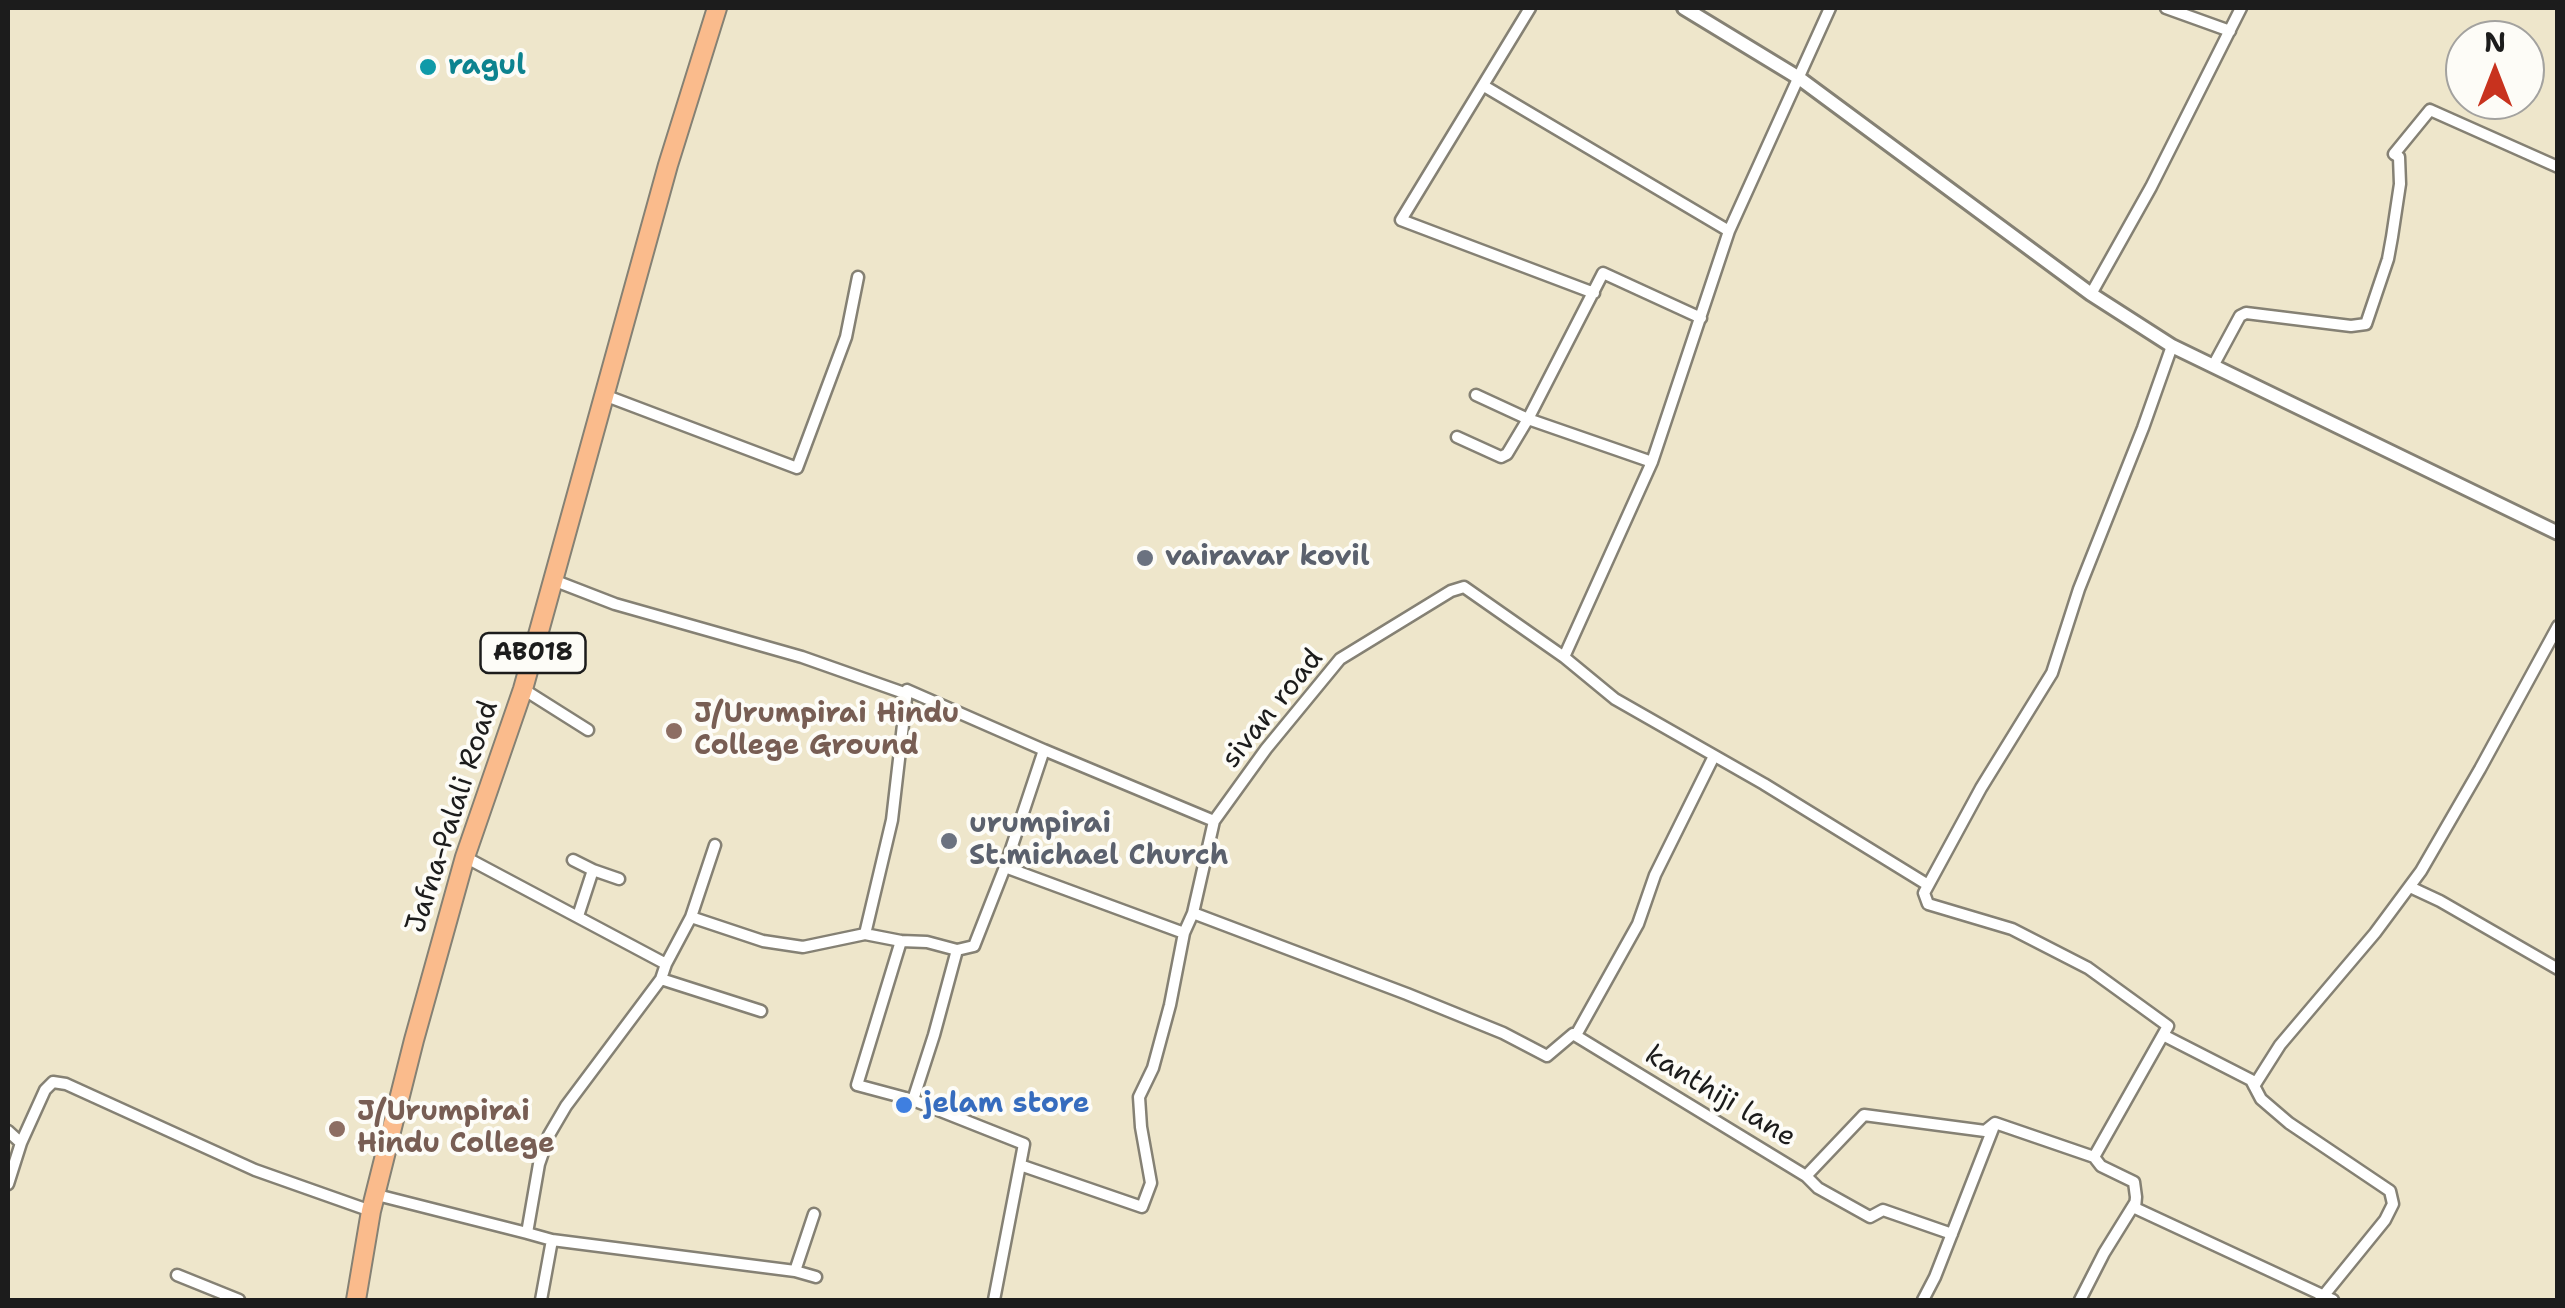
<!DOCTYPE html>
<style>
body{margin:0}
#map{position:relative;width:2565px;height:1308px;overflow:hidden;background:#eee6cb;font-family:"Shantell Sans",sans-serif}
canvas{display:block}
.frame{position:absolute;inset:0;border:10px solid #1c1c1c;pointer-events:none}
.north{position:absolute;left:2445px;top:20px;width:100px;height:100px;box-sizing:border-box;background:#fdfcf7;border:2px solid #a3a29f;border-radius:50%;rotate:0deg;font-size:28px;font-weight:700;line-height:40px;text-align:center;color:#1c1c1c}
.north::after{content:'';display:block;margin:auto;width:35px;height:45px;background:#c8321e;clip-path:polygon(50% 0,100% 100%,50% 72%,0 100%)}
</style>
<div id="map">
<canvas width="2565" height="1308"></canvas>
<div class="frame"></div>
<div class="north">N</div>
</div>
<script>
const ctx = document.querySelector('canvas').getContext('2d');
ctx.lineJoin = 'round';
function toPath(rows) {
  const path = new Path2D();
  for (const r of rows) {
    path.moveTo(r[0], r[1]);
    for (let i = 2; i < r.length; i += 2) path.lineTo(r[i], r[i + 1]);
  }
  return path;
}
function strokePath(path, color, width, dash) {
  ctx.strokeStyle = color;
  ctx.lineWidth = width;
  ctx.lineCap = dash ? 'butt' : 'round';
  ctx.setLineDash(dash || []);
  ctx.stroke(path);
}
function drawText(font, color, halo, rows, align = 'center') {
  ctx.font = font + ' "Shantell Sans",sans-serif';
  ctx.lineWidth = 8;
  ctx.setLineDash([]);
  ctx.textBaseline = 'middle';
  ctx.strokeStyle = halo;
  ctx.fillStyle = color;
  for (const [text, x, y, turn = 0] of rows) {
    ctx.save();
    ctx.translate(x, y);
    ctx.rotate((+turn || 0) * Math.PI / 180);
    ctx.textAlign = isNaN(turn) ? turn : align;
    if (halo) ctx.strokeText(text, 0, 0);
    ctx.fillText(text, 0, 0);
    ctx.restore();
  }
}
const minor = toPath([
 [1530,8,1401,220,1594,293],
 [2166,8,2230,31],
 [1484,86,1729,231],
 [2091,294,2151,187,2241,8],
 [2213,366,2240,316,2246,313,2351,326,2366,324,2388,259,2392,237,2400,184,2399,157,2394,154,2430,110,2558,167],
 [604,395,797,468,846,337,858,277],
 [1457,437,1501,457,1507,454,1528,419,1476,395],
 [1652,462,1528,419,1603,273,1701,318],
 [553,580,615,604,802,657,907,694],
 [1564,657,1615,699,1764,784,1928,885],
 [523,689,588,730],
 [1044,750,1214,821],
 [573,860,593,870],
 [2410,887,2440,901,2558,969],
 [1193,913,1407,994,1503,1033,1547,1056,1573,1034,1806,1176,1864,1115,1985,1131,1995,1123,2094,1157,2168,1026,2088,968,2012,929,1928,904,1924,893,1981,788,2052,673,2079,589,2143,428,2172,346],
 [578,916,593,870,619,879],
 [691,917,715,845],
 [865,934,892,820,907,690,1044,750,1005,867],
 [901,941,857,1085,913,1100],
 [957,950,934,1035,913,1100,1024,1144,1020,1165],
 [666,964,691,917,763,941,803,947,865,934,901,941,927,942,957,950,974,946,1005,867,1184,933],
 [661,979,761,1011],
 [1576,1035,1638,924,1655,875,1714,756],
 [2163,1035,2251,1080,2261,1099,2289,1123,2390,1191,2393,1204,2385,1220,2320,1300],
 [2254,1086,2280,1045,2375,933,2421,871,2480,769,2558,626],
 [8,1131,21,1143,45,1090,53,1082,66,1084,255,1170,371,1211],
 [2094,1157,2101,1166,2134,1182,2136,1197,2135,1208,2333,1300],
 [1806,1176,1818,1188,1870,1217,1883,1210,1952,1234],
 [8,1184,21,1143],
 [377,1195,527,1233,539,1164,549,1135,566,1106,661,979,666,964,465,857],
 [527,1233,552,1240,795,1271,814,1214],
 [795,1271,816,1277],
 [177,1275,239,1300],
 [541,1300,552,1240],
 [994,1300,1020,1165,1142,1207,1151,1183,1141,1127,1139,1097,1153,1068,1170,1005,1184,933,1193,913,1214,821,1266,749,1340,659,1451,591,1464,587,1564,657,1652,462,1729,231,1830,8],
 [1923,1300,1935,1277,1994,1126],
 [2080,1300,2104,1253,2135,1203]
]);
const tertiary = toPath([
 [1684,8,1799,78,2091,294,2172,346,2558,533]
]);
const primary = toPath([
 [356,1300,371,1211,414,1040,465,857,523,689,668,165,717,8]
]);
strokePath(minor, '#858174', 15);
strokePath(tertiary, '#858174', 18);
strokePath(primary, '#858174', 22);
strokePath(minor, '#fff', 10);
strokePath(tertiary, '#fff', 12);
strokePath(primary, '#fabb8c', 18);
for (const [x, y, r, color] of [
 [428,67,10,"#0f9aa8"],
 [1145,558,10,"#6b7280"],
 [674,731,10,"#8d6e63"],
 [949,841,10,"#6b7280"],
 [904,1105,10,"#3f7fe0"],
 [337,1129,10,"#8d6e63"]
]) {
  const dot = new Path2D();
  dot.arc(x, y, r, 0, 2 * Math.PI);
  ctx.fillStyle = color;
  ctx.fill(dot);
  strokePath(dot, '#fdfcf7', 4);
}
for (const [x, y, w] of [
 [533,653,105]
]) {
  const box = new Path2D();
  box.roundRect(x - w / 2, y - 20, w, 40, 8);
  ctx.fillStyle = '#fdfcf7';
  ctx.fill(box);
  strokePath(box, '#1c1c1c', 2.5);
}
drawText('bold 25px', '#1c1c1c', null, [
 ["AB018",533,653]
]);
drawText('bold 28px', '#0d838f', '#fdfcf7', [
 ["ragul",448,67]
], 'left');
drawText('bold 28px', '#5b616d', '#fdfcf7', [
 ["vairavar kovil",1165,558],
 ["urumpirai",969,825],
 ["St.michael Church",969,857]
], 'left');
drawText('28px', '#1c1c1c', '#fdfcf7', [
 ["sivan road",1273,709,-51],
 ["Jafna-Palali Road",453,817,-72],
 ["kanthiji lane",1720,1097,31]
]);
drawText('bold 28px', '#785e54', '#fdfcf7', [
 ["J/Urumpirai Hindu",694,715],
 ["College Ground",694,747],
 ["J/Urumpirai",357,1113],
 ["Hindu College",357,1145]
], 'left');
drawText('bold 28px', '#366cbe', '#fdfcf7', [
 ["jelam store",924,1105]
], 'left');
</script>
